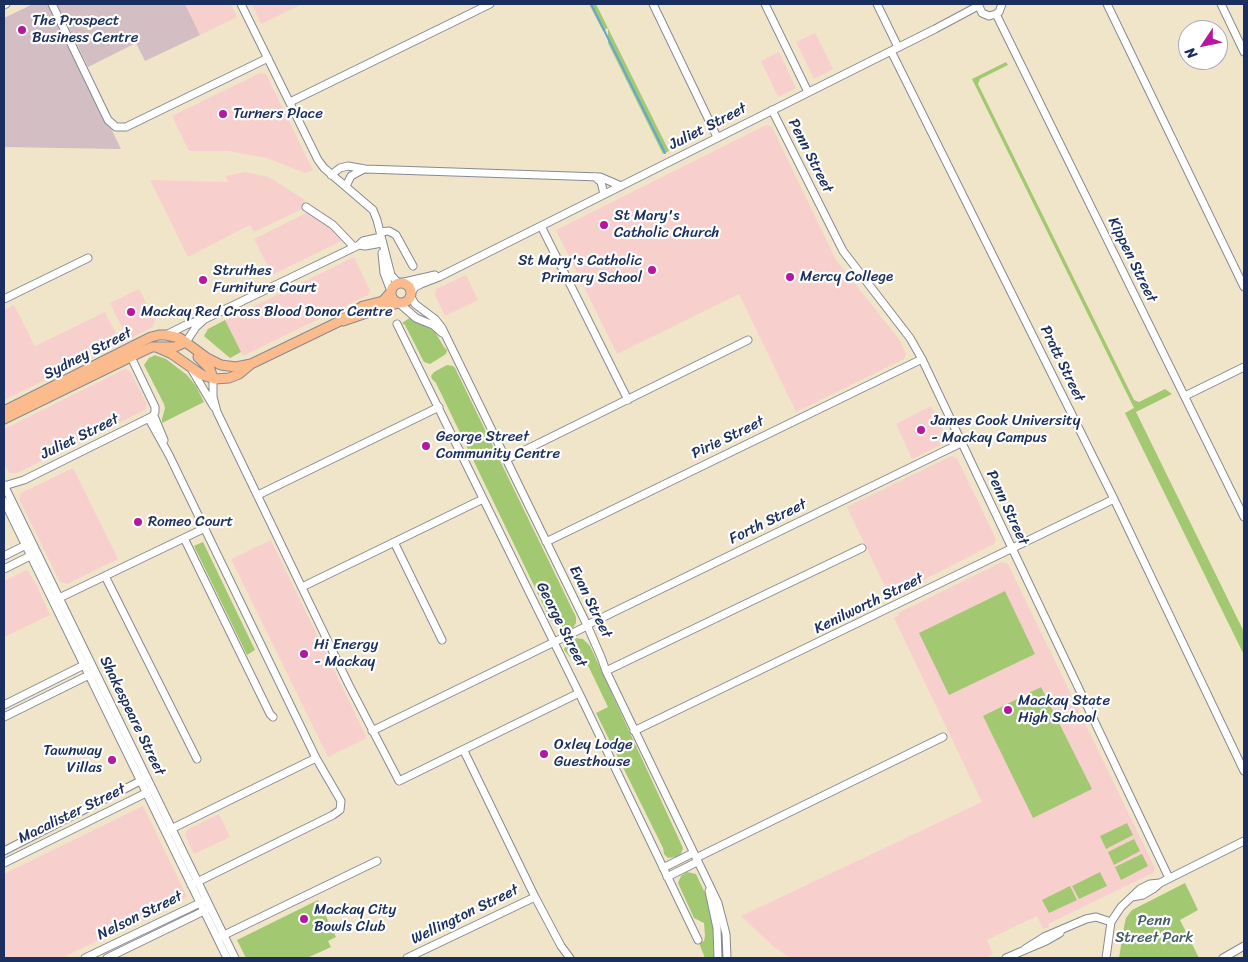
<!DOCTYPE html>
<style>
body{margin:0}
#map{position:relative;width:1248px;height:962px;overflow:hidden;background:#f0e5c9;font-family:Sriracha,sans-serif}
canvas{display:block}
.frame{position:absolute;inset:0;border:5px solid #1b2f5e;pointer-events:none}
.north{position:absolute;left:1178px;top:20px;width:50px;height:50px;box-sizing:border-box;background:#fff;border:1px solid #a4acbf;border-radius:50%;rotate:236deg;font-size:14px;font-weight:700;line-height:20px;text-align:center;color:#1b2f5e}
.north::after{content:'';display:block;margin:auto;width:18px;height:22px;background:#b5179e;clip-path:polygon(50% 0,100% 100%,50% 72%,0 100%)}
</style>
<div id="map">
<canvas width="1248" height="962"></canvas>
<div class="frame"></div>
<div class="north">N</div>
</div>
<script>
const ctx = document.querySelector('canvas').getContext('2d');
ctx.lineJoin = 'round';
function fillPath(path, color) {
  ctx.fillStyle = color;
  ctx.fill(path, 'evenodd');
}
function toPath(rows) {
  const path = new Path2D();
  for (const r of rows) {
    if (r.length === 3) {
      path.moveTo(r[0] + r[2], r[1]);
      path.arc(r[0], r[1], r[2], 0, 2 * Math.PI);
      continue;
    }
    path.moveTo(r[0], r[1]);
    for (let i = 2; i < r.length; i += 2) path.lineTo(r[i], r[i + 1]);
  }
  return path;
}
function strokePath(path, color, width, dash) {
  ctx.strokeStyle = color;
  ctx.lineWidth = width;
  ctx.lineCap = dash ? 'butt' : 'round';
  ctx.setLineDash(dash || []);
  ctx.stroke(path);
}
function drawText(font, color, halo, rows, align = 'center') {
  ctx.font = font + ' Sriracha,sans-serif';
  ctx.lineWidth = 4.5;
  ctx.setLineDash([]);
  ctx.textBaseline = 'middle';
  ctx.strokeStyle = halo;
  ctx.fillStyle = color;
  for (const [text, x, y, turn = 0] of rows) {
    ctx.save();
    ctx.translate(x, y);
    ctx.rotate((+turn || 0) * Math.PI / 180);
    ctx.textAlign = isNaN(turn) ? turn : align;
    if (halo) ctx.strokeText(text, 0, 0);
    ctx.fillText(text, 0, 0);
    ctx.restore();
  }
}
fillPath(toPath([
 [185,4,231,4,237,17,200,35],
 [252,4,297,4,298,6,261,24],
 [815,33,833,69,814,79,796,42],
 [779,52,796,88,778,97,761,61],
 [260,73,266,74,313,170,305,173,267,158,228,151,189,151,172,116],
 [766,125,772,127,836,260,899,339,906,354,904,359,796,412,739,294,617,354,556,230],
 [245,172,269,177,305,200,302,209,254,232,250,225,188,257,150,180,228,182,226,176],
 [308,212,337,234,341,241,272,275,254,239],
 [354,257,370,290,368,295,243,356,241,352,230,358,204,336,208,329],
 [466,275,478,300,445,316,435,295,436,289],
 [139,289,155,320,153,327,131,338,126,336,110,303],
 [14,305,35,346,105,312,120,341,119,344,4,400,4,310],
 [125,369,130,371,147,404,145,410,17,473,9,473,4,464,4,429],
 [931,406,946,437,945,443,912,459,896,424],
 [951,456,957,458,996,539,994,544,890,597,847,507],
 [73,468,118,559,67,584,60,582,19,499,21,493],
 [271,540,367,738,328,757,231,559],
 [1002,562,1008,564,1155,868,1153,873,1048,924,1049,927,1043,929,1037,916,987,940,993,954,985,958,791,958,775,948,741,916,982,802,894,618,899,615,898,613],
 [26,570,28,571,37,586,50,615,4,637,4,581],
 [143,806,187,897,62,958,4,958,4,874],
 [219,814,230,837,194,854,185,835,187,830]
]), '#f7d0cd');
fillPath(toPath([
 [33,4,50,4,121,149,4,147,4,18],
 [57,4,185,4,200,35,145,61,136,43,88,67]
]), '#d2bec3');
fillPath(toPath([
 [589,4,596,4,669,151,663,154,608,43,608,28,603,31],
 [1006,62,1008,65,980,79,978,84,1134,400,1139,402,1165,389,1172,394,1136,412,1244,632,1244,655,1125,413,1134,408,972,79],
 [411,317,435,332,444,347,447,350,446,354,430,364,424,362,405,325,402,323],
 [225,320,241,352,230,358,204,336,208,329],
 [155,355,166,359,187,375,196,386,204,402,162,423,162,419,165,408,164,404,144,365,149,358],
 [447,365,453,366,455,368,576,617,576,623,573,628,568,630,551,621,436,383,432,379,431,376,434,372],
 [203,542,255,650,247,655,194,546],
 [1005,591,1035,654,949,695,919,633],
 [576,638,583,639,590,646,683,848,681,854,676,857,668,858,664,854,663,848,596,713,608,707,582,653,570,657,564,650,566,644],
 [1041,687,1092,789,1033,818,983,716],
 [1127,823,1133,835,1106,849,1100,836],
 [1134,839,1140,851,1114,865,1108,852],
 [1142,854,1148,866,1121,880,1115,867],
 [687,872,696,874,706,895,714,928,714,958,705,958,699,943,704,941,705,936,704,923,694,918,678,883,681,876],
 [1100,872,1107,886,1079,899,1072,886],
 [1185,883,1198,910,1180,920,1199,958,1119,958,1124,927,1126,918,1132,910],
 [1070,886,1077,900,1049,913,1042,900],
 [318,900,336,937,328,941,331,947,307,958,246,958,237,940]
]), '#a3c872');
strokePath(toPath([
 [591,4,665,153]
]), '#5fa8d6', 2);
const minor = toPath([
 [52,4,108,120,116,127,126,127,268,58],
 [241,4,318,160,324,168,373,210,377,220,391,275,398,283],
 [653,4,717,137],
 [765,4,808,92],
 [877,4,898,47],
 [978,4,982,13,989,16,996,14,999,12,1002,4],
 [1107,4,1244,287],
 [1221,4,1244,52],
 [4,5,6,4],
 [996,14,1244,517],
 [891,51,1113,497,1244,771],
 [290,102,490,4],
 [772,110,843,251,910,338,922,359,1169,878],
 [331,175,340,168,348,166,365,169,600,177,621,186],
 [595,177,601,182,604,194],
 [346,186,351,176,364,169],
 [306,207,333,225,353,246],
 [541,226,628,400],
 [380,232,389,231,396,235,413,266],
 [359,245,365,246,382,243],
 [382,253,384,273,391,291],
 [400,283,435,275],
 [411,293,415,287,421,284,439,277,935,29,978,6],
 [411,297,415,304,435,319,442,328,587,625,601,657,606,671,718,903,726,934,727,958],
 [4,299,88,258],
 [400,304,416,318,433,325,442,333],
 [397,324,579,693,698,940],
 [166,335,186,325,202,319],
 [186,342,196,327,205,319,359,245,363,241,381,237],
 [192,370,214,407],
 [213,378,213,397,217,412,349,685,399,781,579,693],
 [1185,396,1244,367],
 [154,416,164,440],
 [149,419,169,455,316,758,341,801,340,810,333,815,191,885],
 [507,459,748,340],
 [4,485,235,958],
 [4,486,24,480,153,416,155,412,155,407,131,357],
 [258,495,439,407],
 [4,501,227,958],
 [184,538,270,714,273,717],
 [394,542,442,640],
 [546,542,922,359],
 [4,556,28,544],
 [4,569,32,555],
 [105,576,197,759],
 [302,587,483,499],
 [57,599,205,528],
 [587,625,961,443],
 [606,671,862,548],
 [4,705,86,664],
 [4,717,91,674],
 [372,731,587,626],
 [634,731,1114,499],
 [464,751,535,897,561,946,570,958],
 [169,830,316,758],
 [4,851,144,779],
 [696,858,943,737],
 [4,863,150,791],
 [663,868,693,853],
 [667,877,697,862],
 [709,891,717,928,718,958],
 [1132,897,1143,895,1153,889,1160,883],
 [220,937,377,861],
 [1025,949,1044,937,1086,919,1096,917,1111,922],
 [85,958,202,902],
 [107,958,206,910],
 [407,958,535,897],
 [1006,958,1046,941,1060,933],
 [1106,958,1111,922,1121,907,1140,889,1150,884,1160,883,1244,841],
 [1223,958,1244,946]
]);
const major = toPath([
 [401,293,10],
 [343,321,384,307,399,303],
 [156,347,172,354,202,375,215,379,229,378,239,374,251,364,338,322,363,306,383,301,391,292],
 [198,357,210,369,213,378],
 [4,411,151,337,159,335,166,335,180,338,207,358,221,365,236,367,251,364],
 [4,419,143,351,152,347,175,347,186,342]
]);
strokePath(minor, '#868a94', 9);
strokePath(major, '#868a94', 11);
strokePath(minor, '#fff', 7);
strokePath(major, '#fbbb8d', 9);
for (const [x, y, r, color] of [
 [22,30,5,"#b5179e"],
 [223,114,5,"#b5179e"],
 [604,225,5,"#b5179e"],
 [652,270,5,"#b5179e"],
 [790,277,5,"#b5179e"],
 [203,280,5,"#b5179e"],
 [131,312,5,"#b5179e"],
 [921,430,5,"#b5179e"],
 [426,446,5,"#b5179e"],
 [138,522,5,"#b5179e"],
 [304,654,5,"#b5179e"],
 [1008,710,5,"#b5179e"],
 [544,754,5,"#b5179e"],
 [112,760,5,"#b5179e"],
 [304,919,5,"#b5179e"]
]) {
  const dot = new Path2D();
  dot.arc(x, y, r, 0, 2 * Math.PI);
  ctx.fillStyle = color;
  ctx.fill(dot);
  strokePath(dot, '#fff', 2);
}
drawText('15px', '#1b2f5e', '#fff', [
 ["The Prospect",32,21],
 ["Business Centre",32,38],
 ["Turners Place",233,114],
 ["St Mary's",614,216],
 ["Catholic Church",614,233],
 ["St Mary's Catholic",642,261,"right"],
 ["Primary School",642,278,"right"],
 ["Struthes",213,271],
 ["Furniture Court",213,288],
 ["Mercy College",800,277],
 ["Mackay Red Cross Blood Donor Centre",141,312],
 ["James Cook University",931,421],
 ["- Mackay Campus",931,438],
 ["George Street",436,437],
 ["Community Centre",436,454],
 ["Romeo Court",148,522],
 ["Hi Energy",314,645],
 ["- Mackay",314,662],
 ["Mackay State",1018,701],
 ["High School",1018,718],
 ["Oxley Lodge",554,745],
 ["Guesthouse",554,762],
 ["Tawnway",102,751,"right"],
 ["Villas",102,768,"right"],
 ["Mackay City",314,910],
 ["Bowls Club",314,927]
], 'left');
drawText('15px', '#1b2f5e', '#fff', [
 ["Juliet Street",708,127,-27],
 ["Penn Street",810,156,63],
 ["Kippen Street",1132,260,64],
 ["Sydney Street",88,354,-27],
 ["Pratt Street",1062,364,64],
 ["Juliet Street",80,437,-26],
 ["Pirie Street",728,438,-26],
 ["Penn Street",1007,508,65],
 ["Forth Street",768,522,-26],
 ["Evan Street",590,602,64],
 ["Kenilworth Street",869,604,-26],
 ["George Street",561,625,63],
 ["Shakespeare Street",132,716,64],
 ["Macalister Street",72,814,-26],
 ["Wellington Street",465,915,-26],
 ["Nelson Street",140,916,-26]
]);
drawText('15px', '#445d64', '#fff', [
 ["Penn",1154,921],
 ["Street Park",1154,938]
]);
</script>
